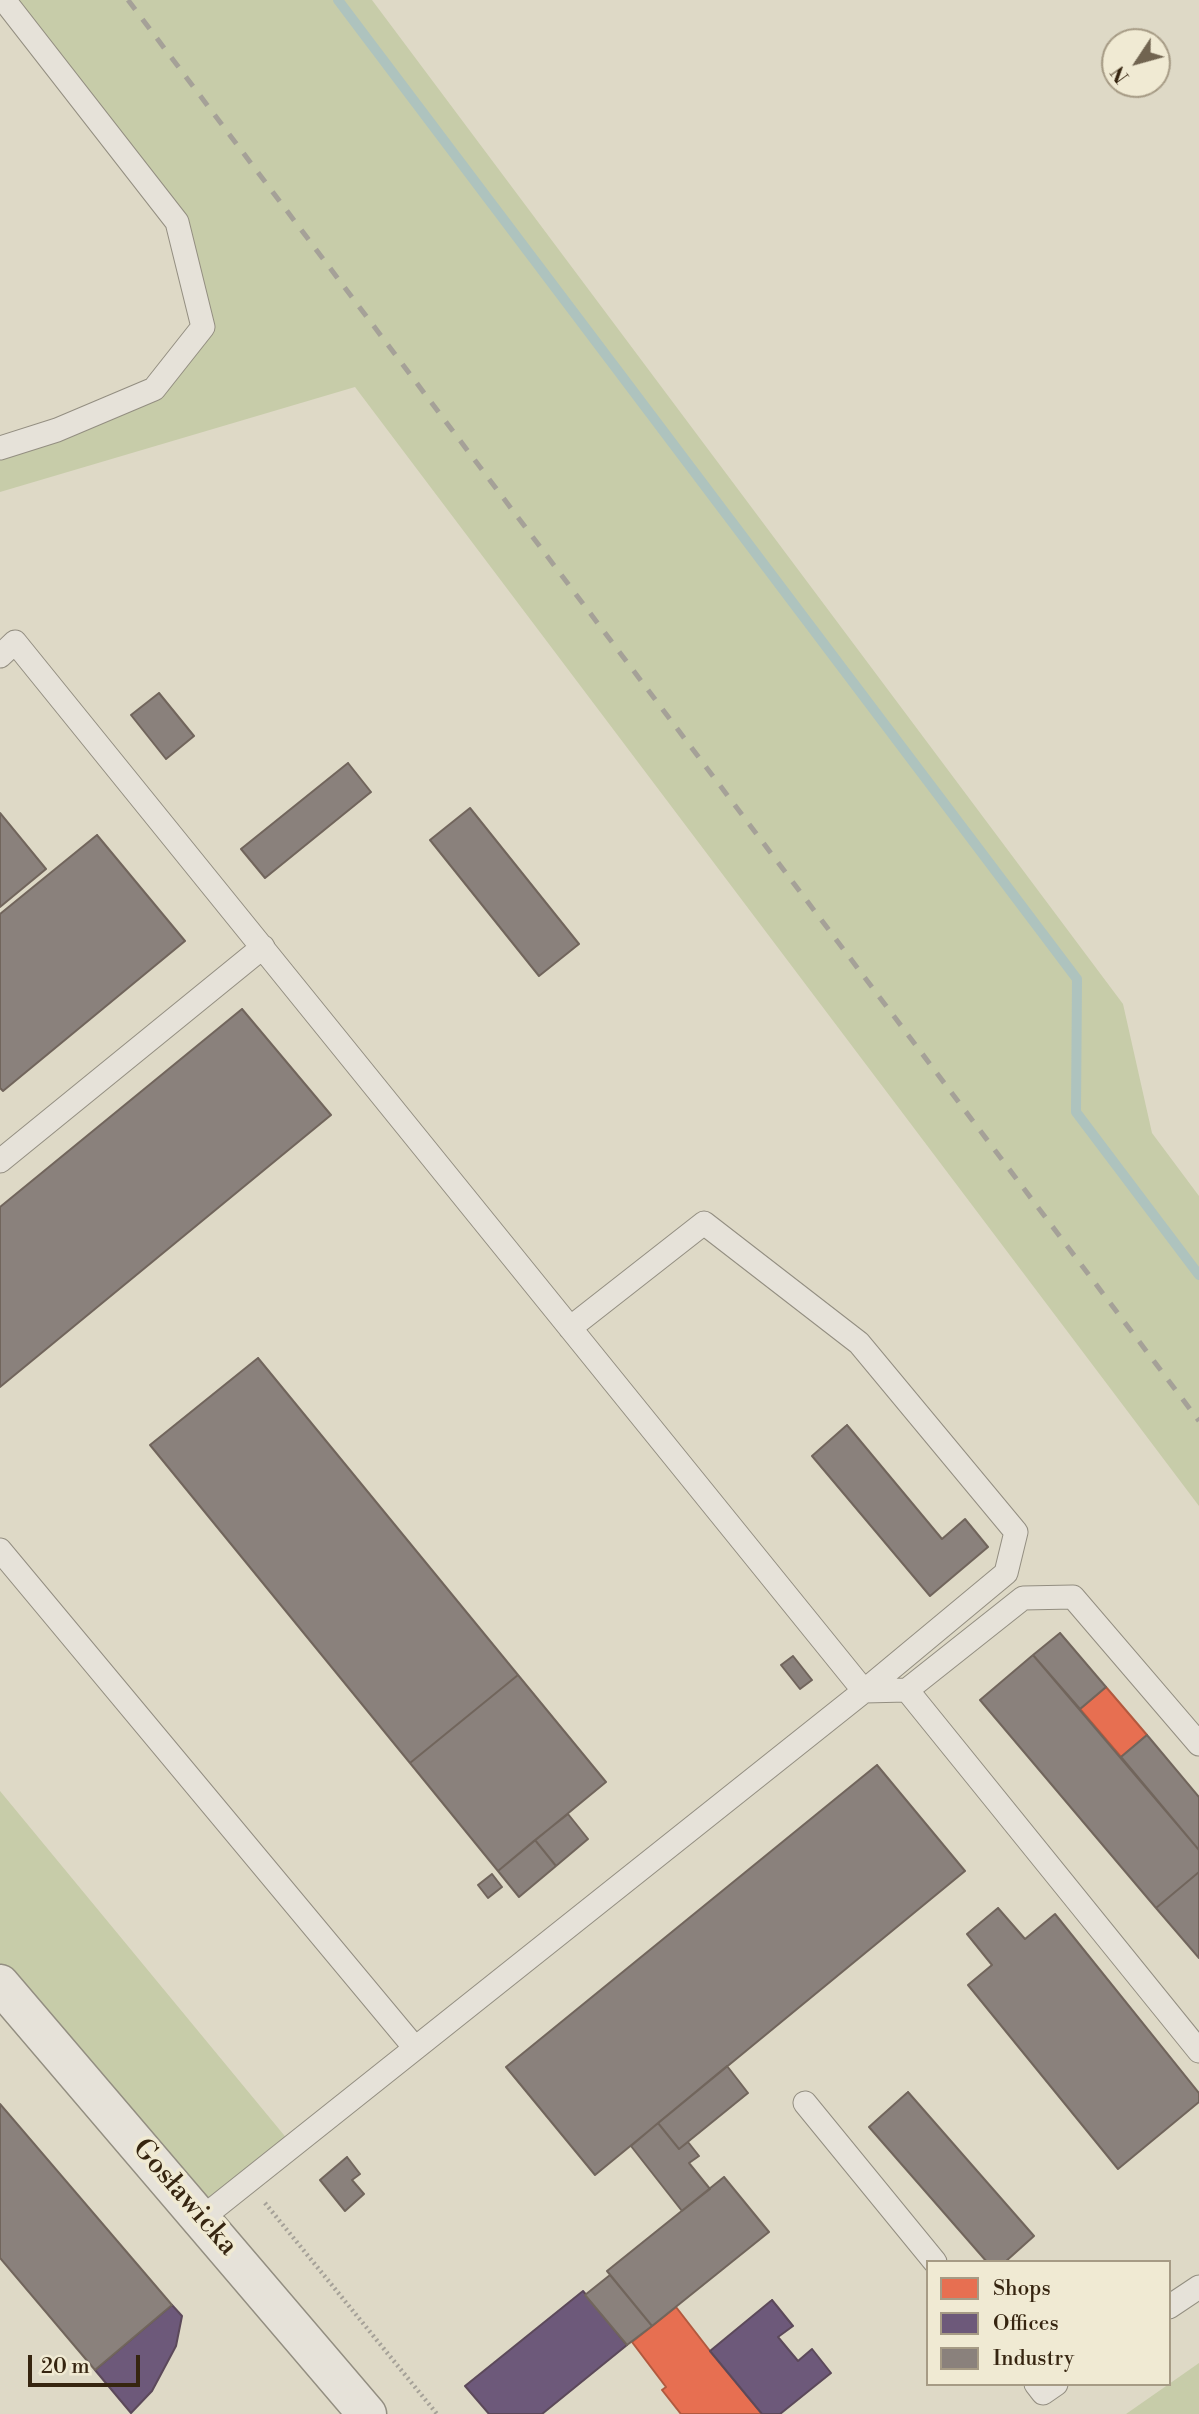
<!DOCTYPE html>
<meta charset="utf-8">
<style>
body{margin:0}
#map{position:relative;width:1199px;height:2414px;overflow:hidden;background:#ded9c6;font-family:"Libre Bodoni",serif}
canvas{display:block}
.legend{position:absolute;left:926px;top:2260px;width:245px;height:126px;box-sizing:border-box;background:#f0ead3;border:2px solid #a69b85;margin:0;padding:9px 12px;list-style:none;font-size:21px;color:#362510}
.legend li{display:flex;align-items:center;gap:14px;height:35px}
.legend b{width:35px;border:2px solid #a69b85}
.north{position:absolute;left:1101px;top:28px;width:70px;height:70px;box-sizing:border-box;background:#f0ead3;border:2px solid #a69b85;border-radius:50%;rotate:234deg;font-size:19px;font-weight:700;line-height:28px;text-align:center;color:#362510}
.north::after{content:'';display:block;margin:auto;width:24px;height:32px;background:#716450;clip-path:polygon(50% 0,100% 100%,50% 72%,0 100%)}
.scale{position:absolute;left:28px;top:2355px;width:112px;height:32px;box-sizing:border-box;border:4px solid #362510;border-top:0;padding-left:9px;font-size:21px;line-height:24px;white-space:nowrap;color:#362510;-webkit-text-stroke:5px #f0ead3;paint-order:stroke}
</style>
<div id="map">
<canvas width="1199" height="2414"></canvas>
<ul class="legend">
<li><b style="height:19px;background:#e76f51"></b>Shops</li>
<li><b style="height:19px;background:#6d597a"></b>Offices</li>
<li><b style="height:19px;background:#8a817c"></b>Industry</li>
</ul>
<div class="north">N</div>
<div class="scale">20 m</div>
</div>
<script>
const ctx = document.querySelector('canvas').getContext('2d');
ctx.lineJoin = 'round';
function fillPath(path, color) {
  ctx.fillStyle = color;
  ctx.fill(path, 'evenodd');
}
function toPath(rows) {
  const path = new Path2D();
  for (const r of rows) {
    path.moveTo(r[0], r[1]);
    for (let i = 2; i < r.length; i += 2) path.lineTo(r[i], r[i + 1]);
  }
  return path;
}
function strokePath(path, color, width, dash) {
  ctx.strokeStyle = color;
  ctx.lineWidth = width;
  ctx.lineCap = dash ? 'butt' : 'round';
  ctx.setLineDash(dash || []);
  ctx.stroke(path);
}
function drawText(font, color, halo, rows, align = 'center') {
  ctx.font = font + ' "Libre Bodoni",serif';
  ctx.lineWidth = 7;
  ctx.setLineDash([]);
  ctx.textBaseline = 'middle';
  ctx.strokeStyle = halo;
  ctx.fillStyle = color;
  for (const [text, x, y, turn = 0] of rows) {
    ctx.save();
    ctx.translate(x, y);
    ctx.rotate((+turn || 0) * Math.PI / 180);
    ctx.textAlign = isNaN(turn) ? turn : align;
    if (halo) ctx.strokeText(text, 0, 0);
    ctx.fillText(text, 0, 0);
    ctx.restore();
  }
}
fillPath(toPath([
 [4,0,372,0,1123,1004,1152,1133,1199,1196,1199,1506,355,387,0,492,0,448,154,389,203,327,177,222],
 [0,1791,293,2146,202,2218,0,1984],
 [1199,2363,1199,2414,1126,2414,1169,2384]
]), '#c7cca9');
const shops = toPath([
 [1106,1687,1147,1735,1121,1757,1080,1709,1106,1687],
 [676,2307,710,2351,762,2414,681,2414,662,2390,666,2387,632,2342,676,2307]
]);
fillPath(shops, '#e76f51');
strokePath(shops, '#b2593e', 2);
const offices = toPath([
 [583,2291,627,2345,542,2414,489,2414,465,2386,583,2291],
 [772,2300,793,2326,778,2337,798,2361,812,2349,831,2373,780,2414,762,2414,710,2351,772,2300],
 [172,2305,182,2316,176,2346,152,2391,131,2413,95,2370,172,2305]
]);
fillPath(offices, '#6d597a');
strokePath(offices, '#5c495a', 2);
const industry = toPath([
 [159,693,194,736,166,759,131,715,159,693],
 [348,763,371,792,265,878,241,849,348,763],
 [470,808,579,944,539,976,430,840,470,808],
 [0,813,46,869,0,907,0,813],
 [97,835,185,941,3,1091,0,1088,0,914,97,835],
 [242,1009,331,1115,0,1387,0,1207,242,1009],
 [258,1358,518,1675,410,1763,150,1445,258,1358],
 [847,1425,942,1539,965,1519,988,1547,930,1596,812,1456,847,1425],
 [1060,1633,1106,1687,1080,1709,1033,1655,1060,1633],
 [1033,1655,1199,1850,1199,1872,1156,1908,980,1700,1033,1655],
 [793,1656,812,1680,800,1689,781,1665,793,1656],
 [518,1675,606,1782,498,1871,410,1763,518,1675],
 [1147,1735,1199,1797,1199,1850,1121,1757,1147,1735],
 [877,1765,965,1871,595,2175,506,2067,877,1765],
 [568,1814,588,1839,556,1866,535,1840,568,1814],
 [535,1840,556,1866,519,1897,498,1871,535,1840],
 [1199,1872,1199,1958,1156,1908,1199,1872],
 [492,1874,502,1887,488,1898,478,1885,492,1874],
 [998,1908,1025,1939,1055,1914,1199,2093,1199,2102,1118,2169,968,1985,992,1965,967,1934,998,1908],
 [727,2066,748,2093,679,2149,658,2123,727,2066],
 [908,2092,1034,2236,1005,2262,987,2262,869,2127,908,2092],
 [0,2104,172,2305,95,2370,0,2258,0,2104],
 [658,2123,679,2149,688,2142,699,2156,689,2163,710,2189,682,2211,631,2146,658,2123],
 [347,2157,360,2174,352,2180,364,2194,345,2211,320,2180,347,2157],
 [724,2177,769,2232,652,2326,607,2271,724,2177],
 [610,2275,652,2326,627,2345,585,2295,610,2275]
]);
fillPath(industry, '#8a817c');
strokePath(industry, '#71655c', 2);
strokePath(toPath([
 [338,0,1077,979,1076,1112,1199,1275]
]), '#aec3be', 10);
const service = toPath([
 [0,448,57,430,154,389,203,327,177,222,4,0],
 [0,656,15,642,864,1691,202,2218],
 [0,1161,263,947],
 [570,1328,704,1223,859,1343,1016,1532,1006,1573,864,1691,907,1690,1199,2051],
 [0,1550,415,2048],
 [907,1690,1023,1598,1073,1597,1199,1744],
 [805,2103,935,2262],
 [1169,2307,1199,2287],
 [1036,2384,1043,2393,1056,2384]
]);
const minor = toPath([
 [0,1984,367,2414]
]);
strokePath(service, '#938e81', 25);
strokePath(minor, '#938e81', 41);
strokePath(toPath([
 [265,2203,437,2414]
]), '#a5a198', 4.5, [2, 3.5]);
strokePath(service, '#e6e2d9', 23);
strokePath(minor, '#e6e2d9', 38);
strokePath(toPath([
 [128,0,1199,1421]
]), '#a5a198', 5, [12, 12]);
drawText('28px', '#362510', '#f0ead3', [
 ["Gosławicka",184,2198,49]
]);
</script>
